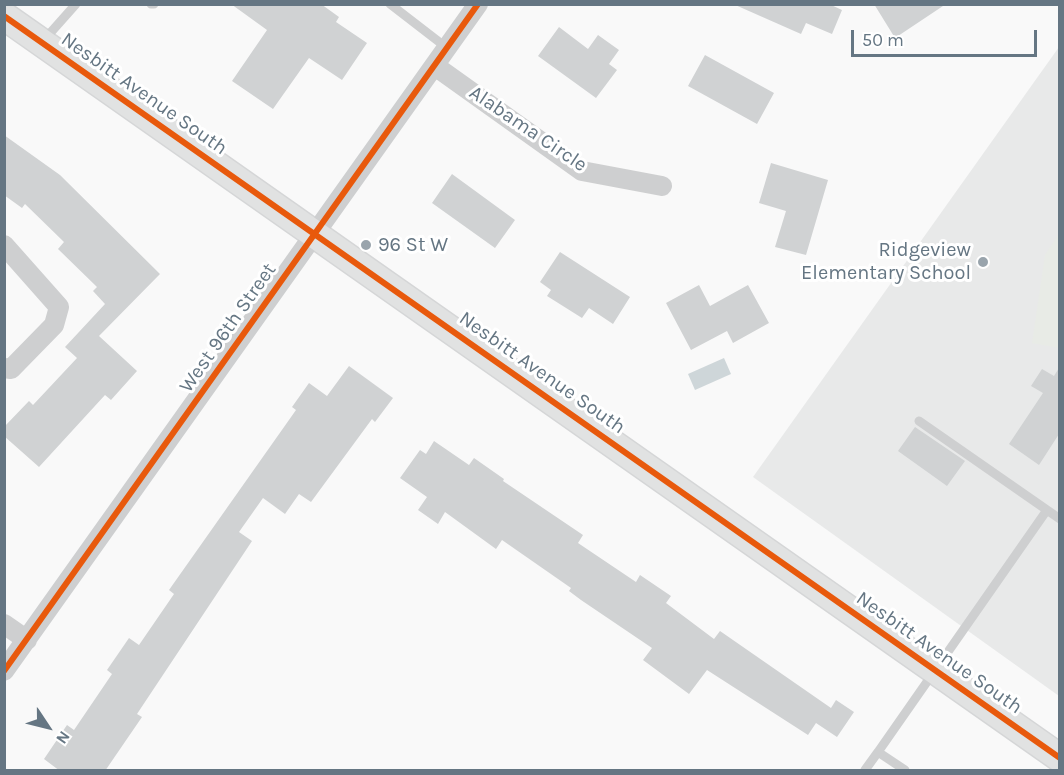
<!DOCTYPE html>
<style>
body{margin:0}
#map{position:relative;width:1064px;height:775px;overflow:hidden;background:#f9f9f9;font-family:Karla,sans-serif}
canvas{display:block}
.frame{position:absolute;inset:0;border:6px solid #657683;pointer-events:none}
.north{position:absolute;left:18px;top:697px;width:60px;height:60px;-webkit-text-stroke:4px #fff;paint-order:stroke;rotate:125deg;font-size:16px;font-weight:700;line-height:24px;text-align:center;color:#657683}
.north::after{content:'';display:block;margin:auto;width:21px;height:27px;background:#657683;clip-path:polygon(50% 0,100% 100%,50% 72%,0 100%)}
.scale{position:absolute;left:851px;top:30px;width:186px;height:27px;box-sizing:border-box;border:3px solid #657683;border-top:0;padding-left:8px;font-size:18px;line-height:21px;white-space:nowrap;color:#657683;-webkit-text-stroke:4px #fff;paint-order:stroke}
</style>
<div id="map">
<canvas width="1064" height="775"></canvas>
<div class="frame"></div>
<div class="north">N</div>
<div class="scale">50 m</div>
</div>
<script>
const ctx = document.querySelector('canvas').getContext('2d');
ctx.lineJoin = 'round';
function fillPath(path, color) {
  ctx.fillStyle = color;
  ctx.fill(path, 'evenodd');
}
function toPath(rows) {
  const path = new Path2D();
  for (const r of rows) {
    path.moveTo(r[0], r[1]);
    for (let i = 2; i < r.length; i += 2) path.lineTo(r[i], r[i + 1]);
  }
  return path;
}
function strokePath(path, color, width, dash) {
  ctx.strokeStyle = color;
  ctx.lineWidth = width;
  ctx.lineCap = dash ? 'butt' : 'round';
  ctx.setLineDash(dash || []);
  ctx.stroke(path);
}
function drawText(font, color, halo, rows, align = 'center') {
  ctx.font = font + ' Karla,sans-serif';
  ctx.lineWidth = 6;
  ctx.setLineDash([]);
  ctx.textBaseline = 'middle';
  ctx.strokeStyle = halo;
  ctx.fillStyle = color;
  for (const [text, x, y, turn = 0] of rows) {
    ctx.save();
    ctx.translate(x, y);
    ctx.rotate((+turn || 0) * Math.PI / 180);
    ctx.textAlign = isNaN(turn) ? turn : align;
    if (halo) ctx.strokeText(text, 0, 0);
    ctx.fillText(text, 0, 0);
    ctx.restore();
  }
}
fillPath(toPath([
 [1059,47,1059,696,753,477]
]), '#e8e9e9');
fillPath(toPath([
 [1059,234,1059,348,1032,343,1045,255]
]), '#e8ebe6');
fillPath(toPath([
 [724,358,731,374,695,390,688,374]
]), '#ced6d9');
fillPath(toPath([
 [231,4,321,4,339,17,336,22,367,43,342,80,309,58,273,109,232,81,267,30],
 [733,4,829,4,842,10,832,34,806,23,801,34],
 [874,4,946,4,895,38],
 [559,27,588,49,598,35,619,50,609,64,617,70,596,98,538,56],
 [705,55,774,93,757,124,688,86],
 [4,135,60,175,160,274,99,336,137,371,111,400,105,395,39,467,4,436,4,427,29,401,33,405,77,358,65,347,105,304,93,291,97,287,58,249,64,242,25,204,22,208,4,195],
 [771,163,828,180,806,255,775,247,786,211,759,203],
 [452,174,515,220,495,248,432,203],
 [560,252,630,297,613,324,589,308,582,318,547,296,551,290,540,282],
 [699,285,710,306,748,285,769,323,733,343,727,331,691,350,666,303],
 [349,366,393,398,375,422,372,419,311,502,299,494,285,514,263,498,239,532,252,541,137,714,142,717,105,771,60,771,44,759,67,725,74,730,112,674,107,670,129,638,139,645,174,594,169,590,296,410,292,407,309,383,327,396],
 [1059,368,1059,434,1039,465,1009,444,1043,393,1031,386,1042,369,1054,376],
 [915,427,965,461,947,486,898,451],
 [434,441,469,465,474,458,504,479,503,481,583,535,578,543,636,582,640,575,671,596,666,603,714,639,720,631,831,708,836,700,854,712,837,737,816,723,808,735,707,670,689,694,643,660,652,648,581,600,569,591,571,588,502,540,496,549,445,512,438,524,418,510,427,497,400,478,420,450,426,454]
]), '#d0d2d3');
const secondary = toPath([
 [4,16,1060,758]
]);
strokePath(secondary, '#d5d6d7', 30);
strokePath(toPath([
 [151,4,154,4],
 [390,4,447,48],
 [44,40,76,4],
 [919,421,1047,510],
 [865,770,878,752],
 [905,770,878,752,1047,510,1060,519]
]), '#cecfd0', 9);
strokePath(toPath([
 [435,66,582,171,662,186],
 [4,245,59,307,54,325,11,369,4,368],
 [4,624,27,640],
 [4,671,478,4]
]), '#cecfd0', 20);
strokePath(secondary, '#e1e2e2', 27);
strokePath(toPath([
 [4,16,1060,758],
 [4,671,478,4]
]), '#e8590c', 6);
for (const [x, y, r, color] of [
 [366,245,6,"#99a4ac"],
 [983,262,6,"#99a4ac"]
]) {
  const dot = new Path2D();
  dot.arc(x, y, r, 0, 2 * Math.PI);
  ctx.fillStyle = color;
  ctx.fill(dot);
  strokePath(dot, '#fff', 2);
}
drawText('20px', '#657683', '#fff', [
 ["Nesbitt Avenue South",144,94,35],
 ["Alabama Circle",528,129,34],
 ["West 96th Street",228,328,-55],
 ["Nesbitt Avenue South",542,373,35],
 ["Nesbitt Avenue South",939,653,35]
]);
drawText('20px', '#657683', '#fff', [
 ["96 St W",378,245],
 ["Ridgeview",971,250,"right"],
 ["Elementary School",971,273,"right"]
], 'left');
</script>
